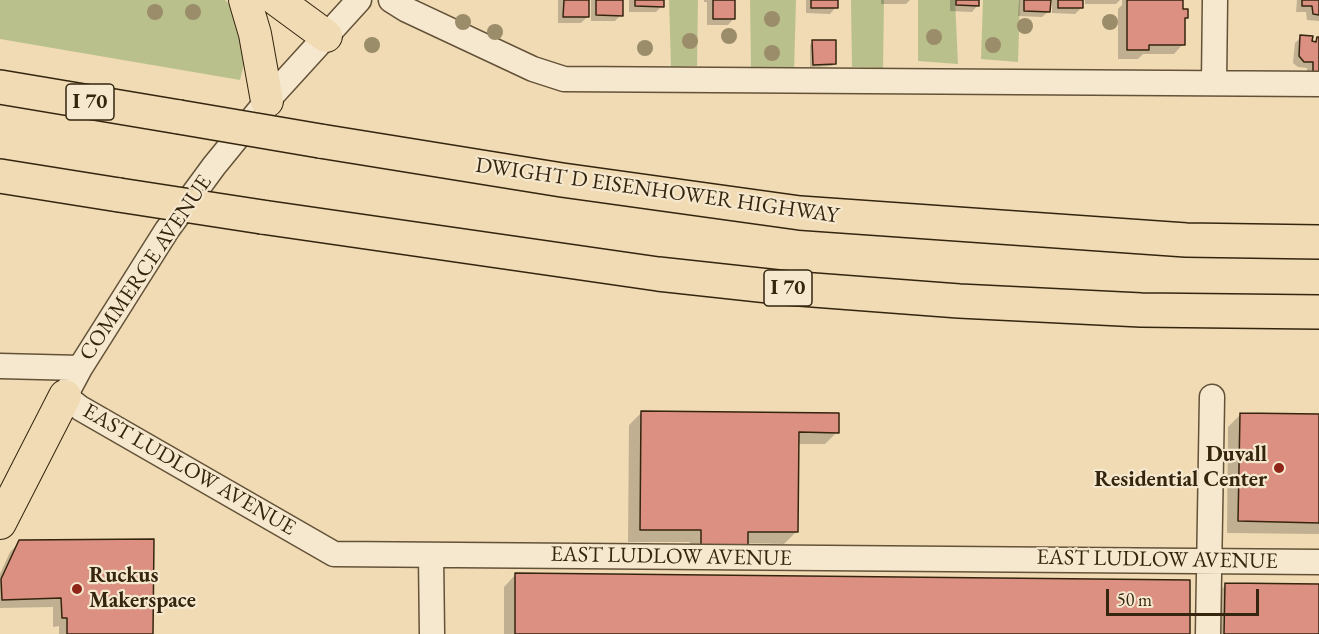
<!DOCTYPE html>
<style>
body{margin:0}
#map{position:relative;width:1319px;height:634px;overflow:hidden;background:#f0dbb4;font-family:"EB Garamond",serif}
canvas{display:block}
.scale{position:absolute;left:1106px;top:589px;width:153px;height:27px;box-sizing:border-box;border:3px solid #35250f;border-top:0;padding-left:8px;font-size:18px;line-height:21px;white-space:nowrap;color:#35250f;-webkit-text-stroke:4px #f5e8ce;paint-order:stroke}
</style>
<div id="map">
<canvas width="1319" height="634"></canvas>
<div class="scale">50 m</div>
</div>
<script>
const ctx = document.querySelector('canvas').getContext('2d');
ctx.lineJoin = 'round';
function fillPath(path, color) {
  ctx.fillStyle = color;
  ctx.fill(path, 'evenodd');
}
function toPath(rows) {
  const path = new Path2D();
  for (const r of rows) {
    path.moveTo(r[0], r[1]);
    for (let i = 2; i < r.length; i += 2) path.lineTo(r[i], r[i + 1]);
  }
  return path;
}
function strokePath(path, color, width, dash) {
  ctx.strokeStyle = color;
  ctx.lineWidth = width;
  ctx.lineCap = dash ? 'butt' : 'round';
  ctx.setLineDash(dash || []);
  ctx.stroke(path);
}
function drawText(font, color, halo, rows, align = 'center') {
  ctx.font = font + ' "EB Garamond",serif';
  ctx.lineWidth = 4.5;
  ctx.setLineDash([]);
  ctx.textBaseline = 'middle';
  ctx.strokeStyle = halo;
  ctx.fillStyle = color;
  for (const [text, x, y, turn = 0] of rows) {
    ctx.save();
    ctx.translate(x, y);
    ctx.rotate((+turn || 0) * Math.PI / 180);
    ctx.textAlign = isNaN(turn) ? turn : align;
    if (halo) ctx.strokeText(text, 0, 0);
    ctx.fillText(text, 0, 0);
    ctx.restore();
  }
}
fillPath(toPath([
 [0,0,225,0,229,4,248,48,240,80,0,39],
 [669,0,698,0,697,66,671,67],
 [750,0,796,0,794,72,751,68],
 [851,0,884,0,883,68,852,67],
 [918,0,955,0,958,64,918,61],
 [983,0,1020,0,1018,62,981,59]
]), '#bac08c');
fillPath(toPath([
 [558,0,588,0,587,17,581,23,558,23],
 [591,0,622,0,621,15,615,21,591,21],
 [629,0,662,0,662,6,656,12,629,12],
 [704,0,734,0,734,18,728,25,707,25,707,2,704,2],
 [806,0,836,0,836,7,830,14,806,13],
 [881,0,910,0,906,4,881,4],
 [950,0,978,0,978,5,972,12,950,11],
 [1019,0,1049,0,1049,11,1042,17,1018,16],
 [1052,0,1081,0,1081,8,1075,14,1052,13],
 [1085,0,1120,0,1116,4,1085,4],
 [1122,0,1182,0,1182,10,1186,18,1183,21,1183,44,1174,54,1143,54,1138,59,1118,59,1118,9,1122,5],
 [1297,0,1319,0,1319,21,1307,20,1306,12,1296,12],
 [1301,37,1310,45,1319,38,1319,78,1307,78,1307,68,1298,67,1293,63,1295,43],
 [813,42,835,63,832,66,810,67,810,45],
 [641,413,837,432,825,444,797,444,796,532,784,544,747,543,690,560,690,542,628,542,629,425],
 [1240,415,1319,416,1319,534,1227,533,1228,427],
 [20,542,151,634,59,634,59,626,53,627,53,607,0,608,0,574,10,552],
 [516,574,1188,634,504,634,504,587],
 [1226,585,1319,586,1319,634,1213,634,1213,597]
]), '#0003');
const building = toPath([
 [564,0,589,0,589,17,563,17,564,0],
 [596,0,623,0,623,16,596,15,596,0],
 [635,0,664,0,664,7,635,6,635,0],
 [713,0,735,0,735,19,713,19,713,0],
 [811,0,838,0,838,8,811,8,811,0],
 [956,0,979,0,979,6,956,5,956,0],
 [1024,0,1051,0,1050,12,1024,11,1024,0],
 [1058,0,1083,0,1083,8,1058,8,1058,0],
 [1127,0,1183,0,1183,9,1188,9,1188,18,1185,18,1185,45,1149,45,1149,50,1127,50,1127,0],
 [1302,0,1319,0,1319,15,1313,14,1312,6,1302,6,1302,0],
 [1300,35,1313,36,1312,41,1316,42,1317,37,1319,37,1319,73,1313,73,1313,62,1304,62,1299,56,1300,35],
 [812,40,836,40,836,64,813,65,812,40],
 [641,411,839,413,839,433,799,432,798,532,748,532,748,549,701,548,701,530,640,530,641,411],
 [1240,413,1319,414,1319,523,1238,521,1240,413],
 [154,539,153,634,67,634,67,618,62,618,61,598,2,600,1,579,19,540,154,539],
 [515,573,1190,580,1190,634,515,634,515,573],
 [1225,583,1319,584,1319,634,1224,634,1225,583]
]);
fillPath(building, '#db9081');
strokePath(building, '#35250f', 1.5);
const minor = toPath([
 [359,0,267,101,214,166,167,230,80,368,65,396,80,408,334,554,1319,562],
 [391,0,407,10,533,69,564,79,1319,84],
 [1214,83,1215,0],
 [0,366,80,368],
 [431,555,432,634],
 [1208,634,1212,397]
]);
const major = toPath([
 [245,0,255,34,267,101],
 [277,0,326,36],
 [0,523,65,396]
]);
const highway = toPath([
 [0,87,179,117],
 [320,141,562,180,800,213,1186,240,1319,242],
 [0,176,119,195],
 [262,217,658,274,787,288,959,301,1141,310,1319,312]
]);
strokePath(minor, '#645238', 27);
strokePath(major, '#35250f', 34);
strokePath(highway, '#35250f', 36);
strokePath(minor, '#f5e8ce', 24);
strokePath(major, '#f0dbb4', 32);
strokePath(highway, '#f0dbb4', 33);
const highwayBridge = toPath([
 [179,117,320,141],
 [119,195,262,217]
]);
strokePath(highwayBridge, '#35250f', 36, []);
strokePath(highwayBridge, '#f0dbb4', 33);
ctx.fillStyle = '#9b8c6a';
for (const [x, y] of [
 [155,12],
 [193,12],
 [772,19],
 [463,22],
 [1110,22],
 [1025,26],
 [495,32],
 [729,36],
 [934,37],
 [690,41],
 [372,45],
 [993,45],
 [645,48],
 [772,53]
]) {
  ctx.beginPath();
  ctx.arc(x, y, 8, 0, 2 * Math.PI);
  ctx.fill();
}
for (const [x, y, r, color] of [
 [1279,468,6,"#8f2418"],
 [77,589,6,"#8f2418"]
]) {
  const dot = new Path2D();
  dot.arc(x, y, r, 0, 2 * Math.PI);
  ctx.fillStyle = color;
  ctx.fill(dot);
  strokePath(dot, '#f5e8ce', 2);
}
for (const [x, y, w] of [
 [90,102,48],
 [788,288,48]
]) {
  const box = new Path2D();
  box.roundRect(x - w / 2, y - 18, w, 36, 4.5);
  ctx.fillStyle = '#f5e8ce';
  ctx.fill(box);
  strokePath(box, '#35250f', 1.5);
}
drawText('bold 21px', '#35250f', null, [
 ["I 70",90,102],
 ["I 70",788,288]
]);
drawText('22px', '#35250f', '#f5e8ce', [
 ["DWIGHT D EISENHOWER HIGHWAY",657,191,8],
 ["COMMERCE AVENUE",146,268,-56],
 ["EAST LUDLOW AVENUE",189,470,30],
 ["EAST LUDLOW AVENUE",671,557,1],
 ["EAST LUDLOW AVENUE",1157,560,1]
]);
drawText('bold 22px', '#35250f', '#f5e8ce', [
 ["Duvall",1267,455],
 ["Residential Center",1267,480],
 ["Ruckus",89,576,"left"],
 ["Makerspace",89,601,"left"]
], 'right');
</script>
